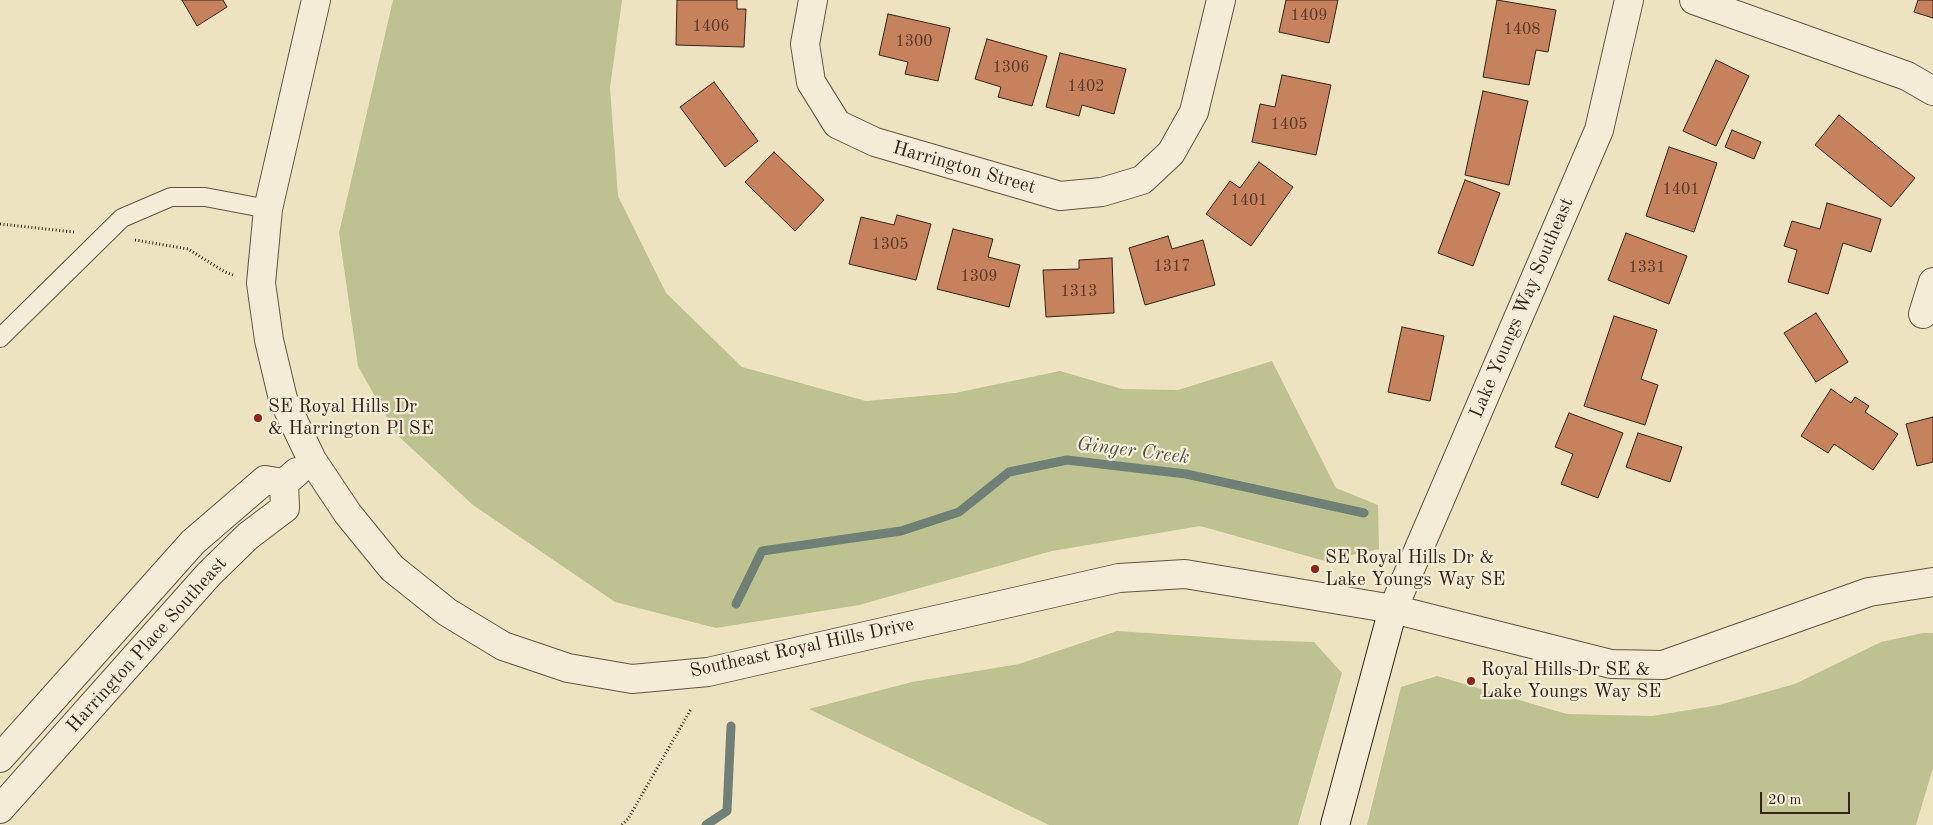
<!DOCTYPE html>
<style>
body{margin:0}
#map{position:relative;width:1933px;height:825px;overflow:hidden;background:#ede3c1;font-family:"Old Standard TT",serif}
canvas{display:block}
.scale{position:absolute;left:1760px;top:792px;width:90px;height:22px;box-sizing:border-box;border:2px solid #352219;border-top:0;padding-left:6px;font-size:15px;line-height:18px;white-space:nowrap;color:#352219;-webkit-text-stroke:4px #f3edd7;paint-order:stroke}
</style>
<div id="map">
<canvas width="1933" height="825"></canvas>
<div class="scale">20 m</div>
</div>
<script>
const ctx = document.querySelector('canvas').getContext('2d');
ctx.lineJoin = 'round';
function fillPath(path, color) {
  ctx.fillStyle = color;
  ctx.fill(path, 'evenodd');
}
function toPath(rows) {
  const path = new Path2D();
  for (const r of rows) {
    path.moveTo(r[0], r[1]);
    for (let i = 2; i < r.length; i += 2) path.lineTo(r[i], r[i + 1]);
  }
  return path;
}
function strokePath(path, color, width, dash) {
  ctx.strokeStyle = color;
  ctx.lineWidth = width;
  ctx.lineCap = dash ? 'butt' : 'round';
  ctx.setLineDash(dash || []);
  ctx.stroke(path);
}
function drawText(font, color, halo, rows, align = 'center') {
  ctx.font = font + ' "Old Standard TT",serif';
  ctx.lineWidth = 4.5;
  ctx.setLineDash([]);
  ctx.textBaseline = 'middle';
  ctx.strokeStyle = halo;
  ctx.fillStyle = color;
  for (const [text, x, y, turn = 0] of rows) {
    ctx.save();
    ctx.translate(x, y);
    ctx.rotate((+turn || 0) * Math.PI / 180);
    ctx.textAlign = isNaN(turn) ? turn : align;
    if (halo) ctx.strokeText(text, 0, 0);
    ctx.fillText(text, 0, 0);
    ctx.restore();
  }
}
fillPath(toPath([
 [393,0,622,0,610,88,618,196,666,293,742,367,866,401,955,393,1060,371,1122,389,1178,390,1272,361,1336,488,1378,505,1379,549,1325,561,1200,526,1052,551,859,605,716,628,615,602,473,505,396,434,358,366,339,233],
 [1117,631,1251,640,1314,642,1342,673,1298,825,1049,825,809,709,912,682,1019,664],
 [1923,633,1933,633,1933,768,1916,825,1367,825,1401,687,1437,676,1567,714,1652,716,1719,705,1795,684,1881,642]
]), '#bdc290');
strokePath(toPath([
 [736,604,762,551,901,531,959,512,1009,472,1067,460,1186,474,1364,513],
 [706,825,727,811,731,726]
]), '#718077', 9);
const building = toPath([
 [182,0,223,0,227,7,197,26,182,0],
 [677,0,737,0,737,9,746,9,744,47,676,45,677,0],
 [1286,0,1338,0,1329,43,1279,32,1286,0],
 [1497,0,1556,10,1548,52,1536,50,1529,85,1483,77,1497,0],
 [1918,0,1933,0,1933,18,1914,12,1918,0],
 [888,14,950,28,938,81,905,74,908,62,879,55,888,14],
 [987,39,1047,56,1032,106,998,97,1001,87,975,79,987,39],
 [1060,53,1126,69,1114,114,1082,105,1079,116,1046,107,1060,53],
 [1716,60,1749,76,1716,146,1683,131,1716,60],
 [1282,75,1331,85,1316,155,1252,142,1260,104,1275,107,1282,75],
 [714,82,758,141,725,167,680,107,714,82],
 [1483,91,1528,101,1509,185,1465,175,1483,91],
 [1839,115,1915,178,1891,207,1815,145,1839,115],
 [1732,130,1761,142,1754,159,1725,147,1732,130],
 [1669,147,1717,163,1694,232,1646,216,1669,147],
 [774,152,824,200,795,231,745,182,774,152],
 [1259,162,1293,187,1251,246,1206,214,1230,181,1240,188,1259,162],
 [1465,180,1500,193,1473,266,1438,253,1465,180],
 [1827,203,1881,219,1871,252,1843,243,1828,294,1788,282,1797,250,1784,246,1792,221,1820,229,1827,203],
 [897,215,931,224,916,280,849,264,861,217,894,225,897,215],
 [953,229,993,239,988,257,1020,265,1009,307,937,289,953,229],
 [1626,233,1687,256,1669,304,1608,280,1626,233],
 [1168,236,1172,249,1203,240,1215,285,1145,305,1129,248,1168,236],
 [1112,258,1114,313,1046,317,1043,270,1079,269,1079,260,1112,258],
 [1816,313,1848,362,1816,382,1784,333,1816,313],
 [1614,316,1657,330,1641,379,1658,385,1645,425,1584,406,1614,316],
 [1402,327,1444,336,1430,401,1388,392,1402,327],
 [1831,389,1851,403,1855,397,1869,406,1865,412,1898,434,1873,470,1834,444,1828,453,1801,436,1831,389],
 [1569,413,1623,433,1598,498,1561,484,1573,454,1555,447,1569,413],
 [1933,417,1933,462,1917,466,1906,424,1933,417],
 [1638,433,1682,447,1670,482,1626,467,1638,433]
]);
fillPath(building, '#c6815d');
strokePath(building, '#352219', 1);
const lane = toPath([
 [0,338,122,218,171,197,205,197,268,209]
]);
const street = toPath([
 [316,0,268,209,261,283,269,340,283,399,312,460,348,514,392,568,447,612,503,646,568,668,632,679,708,672,1119,578,1185,574,1393,609,1611,664,1663,665,1869,592,1933,582],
 [813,0,805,44,811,82,837,124,875,142,1060,196,1102,192,1142,180,1171,153,1194,112,1221,0],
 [1694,0,1907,76,1933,91],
 [1923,314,1933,282],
 [1393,609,1599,130,1629,0],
 [0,758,193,542,265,480,284,483,297,472],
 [0,809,209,574,248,536,285,508,284,483]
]);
const secondary = toPath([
 [1335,825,1393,609]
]);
strokePath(lane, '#635243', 20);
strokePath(street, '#635243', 30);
strokePath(secondary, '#352219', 30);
strokePath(toPath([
 [0,224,74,232],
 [135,240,188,249,225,272,233,275],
 [622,825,628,819,691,709]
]), '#352219', 3, [1, 2.5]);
strokePath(lane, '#f3edd7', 18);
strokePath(street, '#f3edd7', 28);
strokePath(secondary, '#f3edd7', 28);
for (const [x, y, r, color] of [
 [258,418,5,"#8f2418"],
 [1315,569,5,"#8f2418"],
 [1471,681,5,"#8f2418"]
]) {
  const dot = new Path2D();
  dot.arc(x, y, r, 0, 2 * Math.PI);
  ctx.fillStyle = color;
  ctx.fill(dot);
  strokePath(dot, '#f3edd7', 2);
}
drawText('16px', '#593a2a', null, [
 ["1409",1309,16],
 ["1406",711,27],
 ["1408",1522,30],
 ["1300",914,42],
 ["1306",1011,68],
 ["1402",1086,87],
 ["1405",1289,125],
 ["1401",1681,190],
 ["1401",1249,201],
 ["1305",890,245],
 ["1317",1172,267],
 ["1331",1647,268],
 ["1309",979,277],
 ["1313",1079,292]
]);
drawText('19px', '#352219', '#f3edd7', [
 ["Harrington Street",964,168,16],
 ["Lake Youngs Way Southeast",1522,308,-67],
 ["Harrington Place Southeast",147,645,-48],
 ["Southeast Royal Hills Drive",802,648,-12]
]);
drawText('19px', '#352219', '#f3edd7', [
 ["SE Royal Hills Dr",268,407],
 ["& Harrington Pl SE",268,429],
 ["SE Royal Hills Dr &",1325,558],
 ["Lake Youngs Way SE",1325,580],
 ["Royal Hills Dr SE &",1481,670],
 ["Lake Youngs Way SE",1481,692]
], 'left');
drawText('italic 20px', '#535148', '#f3edd7', [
 ["Ginger Creek",1133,451,7]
]);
</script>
